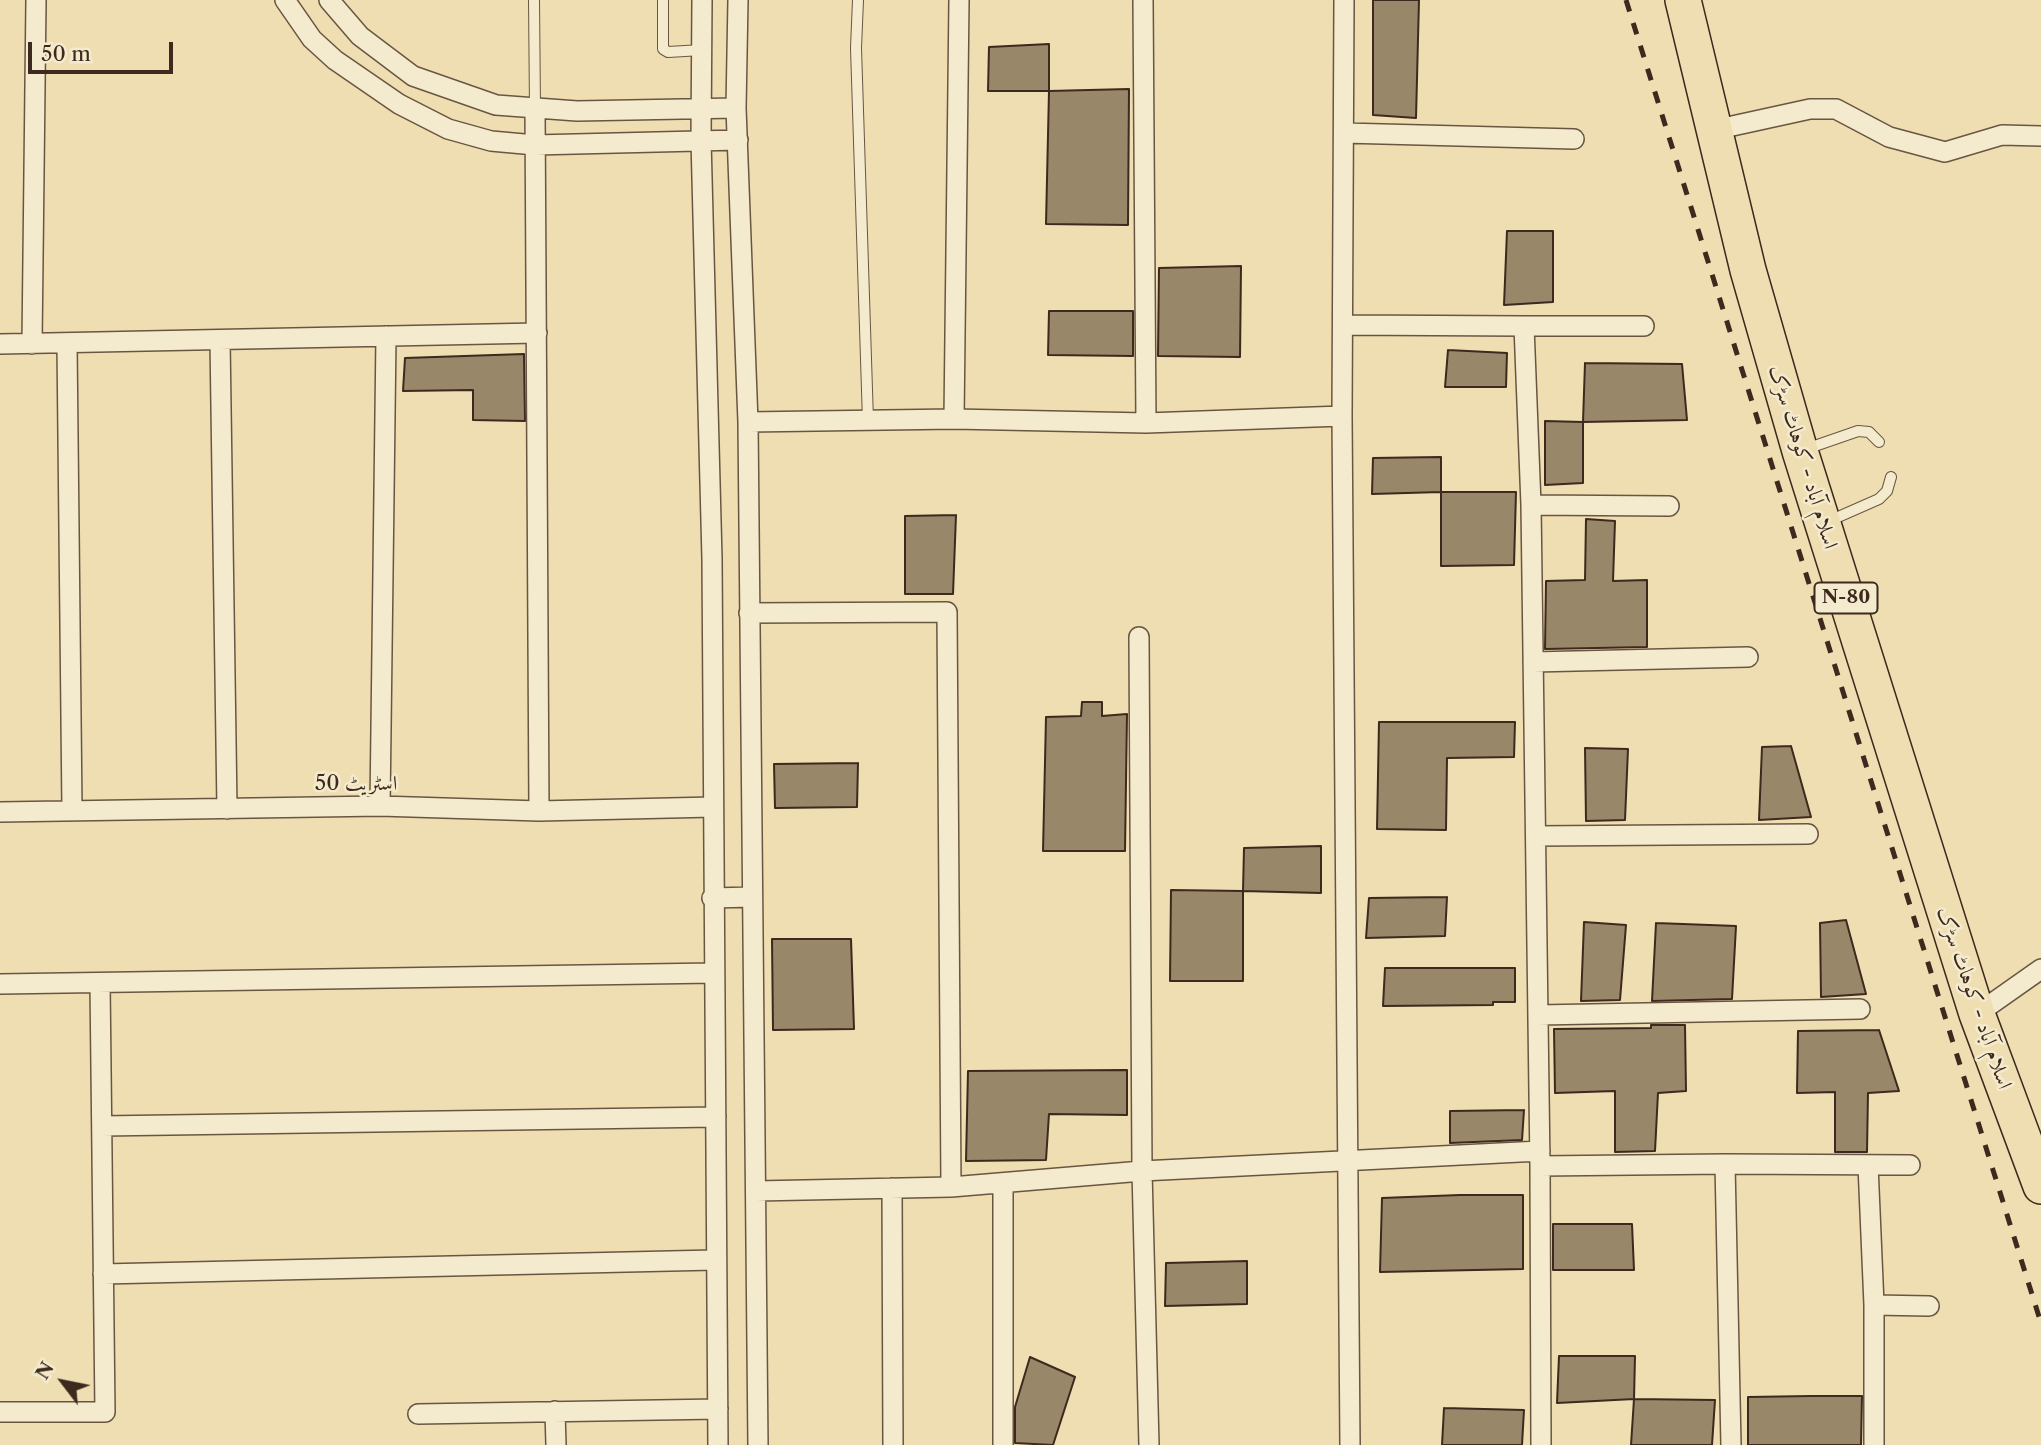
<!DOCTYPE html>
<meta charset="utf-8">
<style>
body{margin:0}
#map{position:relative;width:2041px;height:1445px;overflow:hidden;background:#eedeb2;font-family:"Libre Caslon Text",serif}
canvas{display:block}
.north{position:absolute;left:28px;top:1347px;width:70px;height:70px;-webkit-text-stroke:5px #f4eacd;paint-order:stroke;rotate:302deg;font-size:19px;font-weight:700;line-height:28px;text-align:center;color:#3d291d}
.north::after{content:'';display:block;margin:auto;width:24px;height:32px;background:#3d291d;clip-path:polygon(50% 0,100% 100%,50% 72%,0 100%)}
.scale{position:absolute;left:28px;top:42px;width:145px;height:32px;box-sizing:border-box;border:4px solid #3d291d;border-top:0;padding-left:9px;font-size:21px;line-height:24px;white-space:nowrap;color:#3d291d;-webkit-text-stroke:5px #f4eacd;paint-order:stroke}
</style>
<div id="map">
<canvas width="2041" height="1445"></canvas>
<div class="north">N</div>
<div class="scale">50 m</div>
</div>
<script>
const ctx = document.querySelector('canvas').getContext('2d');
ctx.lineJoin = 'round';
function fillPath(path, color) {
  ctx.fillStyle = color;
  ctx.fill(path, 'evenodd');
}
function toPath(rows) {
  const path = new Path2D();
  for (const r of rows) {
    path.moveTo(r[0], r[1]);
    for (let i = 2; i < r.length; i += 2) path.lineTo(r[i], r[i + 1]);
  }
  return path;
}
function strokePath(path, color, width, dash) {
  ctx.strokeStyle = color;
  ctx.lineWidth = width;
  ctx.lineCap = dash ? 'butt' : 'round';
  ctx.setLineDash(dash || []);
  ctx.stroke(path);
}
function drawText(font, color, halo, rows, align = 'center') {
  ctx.font = font + ' "Libre Caslon Text",Amiri,serif';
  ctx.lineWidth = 5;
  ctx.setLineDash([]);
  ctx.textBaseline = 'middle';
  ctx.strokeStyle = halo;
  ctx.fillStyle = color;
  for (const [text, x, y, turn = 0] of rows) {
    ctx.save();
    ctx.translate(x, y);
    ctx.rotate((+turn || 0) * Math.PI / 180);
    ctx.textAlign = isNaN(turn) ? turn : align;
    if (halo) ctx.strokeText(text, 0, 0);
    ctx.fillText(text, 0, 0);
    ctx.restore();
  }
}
const building = toPath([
 [1373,0,1419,0,1416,118,1373,115,1373,0],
 [1049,44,1049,91,988,91,989,47,1049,44],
 [1129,89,1128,225,1046,224,1049,91,1129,89],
 [1507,231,1553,231,1553,302,1504,305,1507,231],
 [1241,266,1240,357,1158,356,1159,268,1241,266],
 [1049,311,1133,311,1133,356,1048,355,1049,311],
 [1448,350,1507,353,1506,387,1445,387,1448,350],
 [524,354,525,421,473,420,473,390,403,391,405,358,524,354],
 [1585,363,1682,364,1687,420,1583,422,1585,363],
 [1545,421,1583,422,1583,483,1545,485,1545,421],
 [1441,457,1441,492,1372,494,1373,458,1441,457],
 [1441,492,1516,492,1514,565,1441,566,1441,492],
 [956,515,953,594,905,594,905,516,956,515],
 [1586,519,1615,521,1613,581,1647,580,1647,647,1545,649,1546,581,1585,580,1586,519],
 [1082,702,1102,702,1102,716,1127,714,1125,851,1043,851,1046,717,1081,716,1082,702],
 [1379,722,1515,722,1514,757,1447,758,1446,830,1377,829,1379,722],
 [1791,746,1811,817,1759,820,1762,747,1791,746],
 [1585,748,1628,749,1625,820,1586,821,1585,748],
 [858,763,857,807,775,808,774,764,858,763],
 [1321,846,1321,893,1243,891,1244,848,1321,846],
 [1171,890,1243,891,1243,981,1170,981,1171,890],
 [1447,897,1445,936,1366,938,1369,898,1447,897],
 [1846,920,1866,994,1821,997,1820,923,1846,920],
 [1584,922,1626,925,1620,1000,1581,1001,1584,922],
 [1656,923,1736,926,1732,999,1652,1001,1656,923],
 [772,939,851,939,854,1029,773,1030,772,939],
 [1385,968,1515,968,1515,1002,1493,1002,1493,1005,1383,1006,1385,968],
 [1651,1025,1685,1025,1686,1091,1658,1093,1655,1151,1615,1152,1615,1091,1555,1093,1554,1029,1651,1028,1651,1025],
 [1879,1030,1899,1091,1868,1093,1867,1152,1835,1152,1835,1092,1797,1093,1798,1031,1879,1030],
 [1127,1070,1127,1115,1049,1114,1046,1160,966,1161,968,1071,1127,1070],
 [1524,1110,1522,1140,1450,1143,1450,1111,1524,1110],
 [1460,1195,1523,1195,1523,1269,1380,1272,1382,1198,1460,1195],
 [1553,1224,1632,1224,1634,1270,1553,1270,1553,1224],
 [1247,1261,1247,1304,1165,1306,1166,1263,1247,1261],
 [1559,1356,1635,1356,1634,1399,1557,1403,1559,1356],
 [1030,1357,1075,1377,1053,1445,1015,1443,1015,1407,1030,1357],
 [1811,1396,1862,1396,1861,1445,1748,1445,1748,1397,1811,1396],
 [1634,1399,1715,1400,1712,1445,1631,1445,1634,1399],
 [1444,1408,1524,1410,1522,1445,1442,1445,1444,1408]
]);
fillPath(building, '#99876a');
strokePath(building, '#3d291d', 2);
const lane = toPath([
 [534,0,535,109],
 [663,0,663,49,668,52,702,50],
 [858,0,856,48,868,421],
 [1806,449,1858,431,1869,432,1879,442],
 [1829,521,1879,499,1887,491,1891,477]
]);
const street = toPath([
 [285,0,312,39,335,60,399,104,448,129,491,141,535,145,738,140],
 [329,0,360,36,413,76,496,105,577,111,736,108],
 [702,0,701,140,712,559,718,1445],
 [738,0,736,108,748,422,758,1445],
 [1143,0,1146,423],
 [1344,0,1342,416,1350,1445],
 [535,109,539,811],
 [1714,130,1810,109,1836,109,1889,137,1945,152,2002,135,2041,136],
 [1344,133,1574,139],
 [1343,325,1524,326,1531,505,1540,1166],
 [1524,326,1644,326],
 [220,340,227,809],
 [67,343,72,811],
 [0,344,537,333],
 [32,344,36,0],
 [954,419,959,0],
 [748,422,954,419,1146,423,1342,416],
 [1531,505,1669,506],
 [749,613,947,612,951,1187],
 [1139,637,1142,1171,1149,1445],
 [1533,662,1748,657],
 [380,806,386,336],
 [0,812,380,806,539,811,713,807],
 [1536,836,1808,834],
 [712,898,752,897],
 [0,984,713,973],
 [1977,1014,2041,969],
 [1538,1015,1860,1009],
 [102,1126,716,1117],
 [1725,1164,1910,1165],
 [1868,1165,1874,1305,1874,1445],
 [1003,1184,1003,1445],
 [892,1188,893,1445],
 [756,1191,951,1187,1142,1171,1540,1151],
 [103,1274,714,1260],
 [1874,1305,1929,1306],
 [555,1411,556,1445],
 [0,1412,105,1412,100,983],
 [418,1414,718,1409],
 [1541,1445,1540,1166,1725,1164,1731,1445]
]);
const highway = toPath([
 [1683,0,1748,270,1800,451,1977,1014,2041,1186]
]);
strokePath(lane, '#695642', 12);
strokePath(street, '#695642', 22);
strokePath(highway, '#3d291d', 38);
strokePath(lane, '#f4eacd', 10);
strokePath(street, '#f4eacd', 19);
strokePath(highway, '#eedeb2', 35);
strokePath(toPath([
 [1626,0,2041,1323]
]), '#3d291d', 5, [12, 12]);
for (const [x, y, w] of [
 [1846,598,63]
]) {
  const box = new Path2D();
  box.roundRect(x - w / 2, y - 15.5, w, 31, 5);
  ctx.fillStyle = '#f4eacd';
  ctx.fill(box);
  strokePath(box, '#3d291d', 2);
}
drawText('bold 19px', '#3d291d', null, [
 ["N-80",1846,598]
]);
drawText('21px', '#3d291d', '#f4eacd', [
 ["اسلام آباد - کوہاٹ سڑک",1803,457,73],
 ["اسٹریٹ 50",356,784],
 ["اسلام آباد - کوہاٹ سڑک",1974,998,71]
]);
</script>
